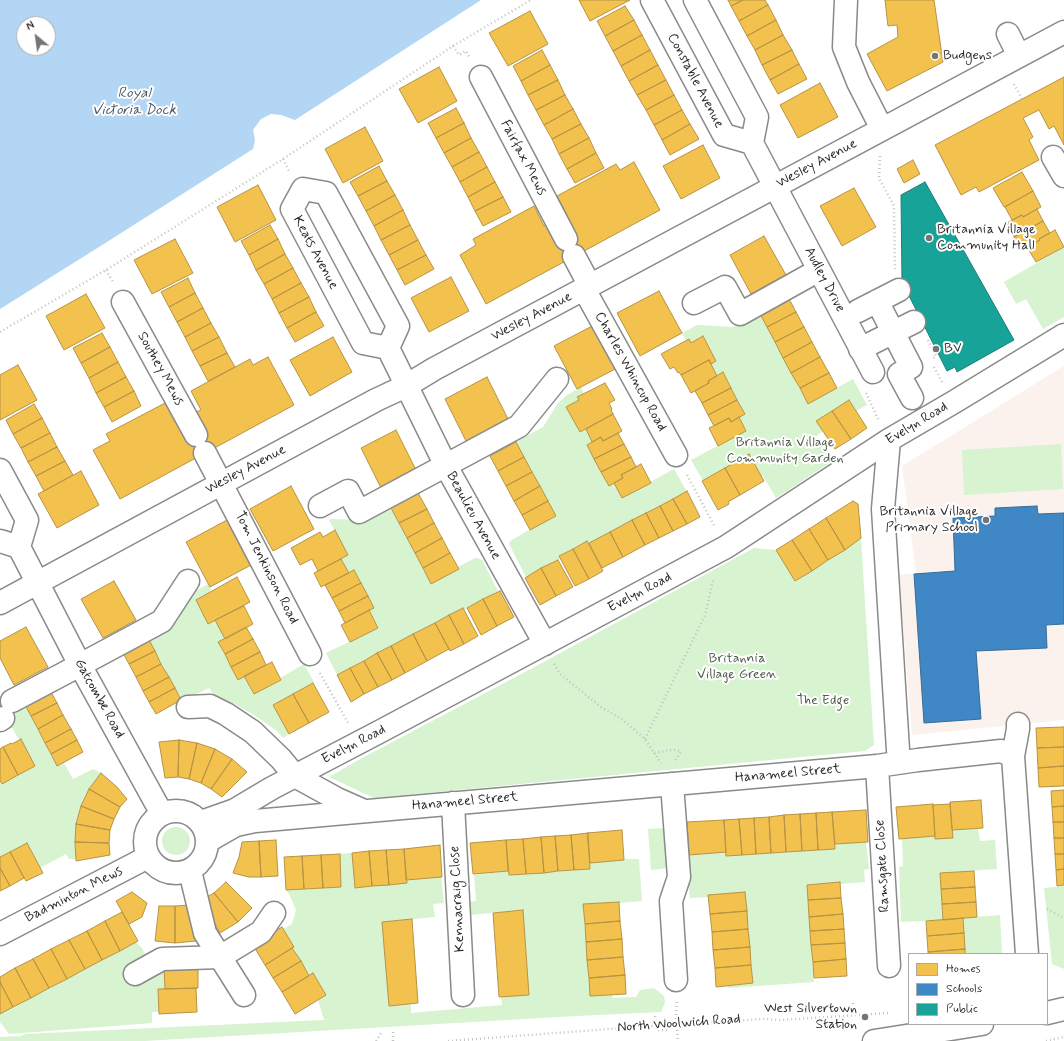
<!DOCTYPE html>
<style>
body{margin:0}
#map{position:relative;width:1064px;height:1041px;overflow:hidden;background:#fff;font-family:Mynerve,sans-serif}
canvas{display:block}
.legend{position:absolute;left:908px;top:953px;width:140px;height:72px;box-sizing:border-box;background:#fff;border:1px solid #aaa;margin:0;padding:5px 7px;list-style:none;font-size:12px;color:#2b2b2b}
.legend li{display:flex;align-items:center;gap:8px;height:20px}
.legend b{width:20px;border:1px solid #aaa}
.north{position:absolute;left:16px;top:16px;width:40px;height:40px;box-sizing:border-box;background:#fff;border:1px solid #aaa;border-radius:50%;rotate:331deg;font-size:11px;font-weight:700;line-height:16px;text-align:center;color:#2b2b2b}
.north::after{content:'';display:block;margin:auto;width:14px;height:18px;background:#757575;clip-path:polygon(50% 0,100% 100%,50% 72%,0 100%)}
</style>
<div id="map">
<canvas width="1064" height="1041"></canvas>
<ul class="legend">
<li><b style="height:11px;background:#f2c14e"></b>Homes</li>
<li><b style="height:11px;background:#3f88c5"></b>Schools</li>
<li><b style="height:11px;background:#17a398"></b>Public</li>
</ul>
<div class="north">N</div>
</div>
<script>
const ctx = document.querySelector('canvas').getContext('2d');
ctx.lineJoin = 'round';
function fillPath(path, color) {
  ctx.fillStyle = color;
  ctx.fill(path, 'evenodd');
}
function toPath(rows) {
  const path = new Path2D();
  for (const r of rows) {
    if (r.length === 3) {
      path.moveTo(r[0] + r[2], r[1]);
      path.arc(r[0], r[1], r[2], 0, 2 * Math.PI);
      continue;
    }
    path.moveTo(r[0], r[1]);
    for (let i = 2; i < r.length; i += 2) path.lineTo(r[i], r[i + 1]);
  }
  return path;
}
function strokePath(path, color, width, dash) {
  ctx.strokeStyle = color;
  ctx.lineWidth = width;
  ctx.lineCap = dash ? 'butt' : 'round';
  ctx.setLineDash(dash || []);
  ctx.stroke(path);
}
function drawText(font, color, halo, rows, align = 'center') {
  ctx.font = font + ' Mynerve,sans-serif';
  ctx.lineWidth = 4;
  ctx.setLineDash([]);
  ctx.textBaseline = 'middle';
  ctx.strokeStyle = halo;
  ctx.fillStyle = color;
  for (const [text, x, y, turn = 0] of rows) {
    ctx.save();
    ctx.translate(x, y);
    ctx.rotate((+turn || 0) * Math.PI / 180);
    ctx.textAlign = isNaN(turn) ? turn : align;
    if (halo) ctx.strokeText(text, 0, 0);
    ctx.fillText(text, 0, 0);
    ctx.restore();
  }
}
fillPath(toPath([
 [1064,366,1064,720,912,735,899,575,916,573,902,466]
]), '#fbf2ee');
fillPath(toPath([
 [1064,247,1064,317,1043,329,1026,299,1016,304,1004,282],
 [759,312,808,404,853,379,867,405,856,411,849,400,816,421,823,431,815,437,831,462,776,498,763,476,703,481,691,460,746,431,739,417,745,414,723,373,717,376,711,364,716,361,703,336,691,343,686,341,682,333,697,325,733,327],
 [581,387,584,394,577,397,579,400,567,407,580,432,586,429,592,442,587,445,609,486,614,483,622,498,650,483,650,482,674,469,687,492,589,543,587,541,559,556,560,558,558,560,526,577,509,544,510,541,529,530,530,530,556,516,516,442,543,427,558,403,567,395],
 [1061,444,1063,489,964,495,962,450],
 [391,509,431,583,458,567,475,558,478,558,482,560,498,591,464,610,463,608,337,675,326,653,378,628,369,610,374,608,354,570,349,573,341,559,348,555,329,520,331,519,364,520,367,521],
 [861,538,874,745,865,751,374,798,329,777,362,758,527,671,754,548,776,550,796,581],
 [208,584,210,587,211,586,210,592,196,600,208,624,215,620,225,639,218,642,238,679,244,676,253,694,281,680,280,678,304,664,314,682,273,705,289,734,283,738,277,731,254,715,233,703,214,695,209,688,182,701,148,638,177,622,190,594],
 [25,705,57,766,64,763,73,779,93,769,101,773,89,789,81,806,76,824,75,842,75,859,69,859,66,854,40,868,27,843,0,857,0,784,35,766,19,740,5,715],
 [176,841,14],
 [665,828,668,868,651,870,648,829],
 [978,828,980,841,995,840,997,869,940,873,943,920,901,922,899,867,903,866,902,839,935,836,935,839,952,838,952,830],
 [866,842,869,869,864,870,865,882,840,884,840,882,807,885,814,982,729,988,726,986,753,983,745,892,708,895,708,897,690,898,685,854,689,854,690,855,726,852,726,856,756,854,835,848,835,844],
 [352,853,355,888,406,883,406,880,441,877,444,903,433,904,435,917,382,922,389,1006,411,1004,411,1013,502,1005,501,996,529,994,523,910,470,915,469,902,476,901,474,875,508,871,509,875,590,869,590,863,624,860,624,859,639,859,642,901,619,903,618,902,583,904,590,996,612,995,613,998,636,997,640,990,654,988,664,996,665,1002,661,1012,577,1016,144,1041,0,1041,0,1037,22,1036,24,1034,324,1020,318,1000,326,994,313,973,309,976,292,948,283,929,292,924,296,910,290,896,286,890,341,887,340,854],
 [1064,886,1064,969,1052,964,1044,888],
 [1000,915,1002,954,965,954,963,918],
 [136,942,142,948,145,954,141,960,124,969,132,985,164,967,165,989,158,990,159,1012,152,1012,152,1023,9,1034,0,1022,0,1014]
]), '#d7f3d0');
fillPath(toPath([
 [0,0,481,0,295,120,281,115,271,114,261,119,253,130,255,140,253,149,107,242,0,309],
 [24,24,48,24,48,48,24,48]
]), '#b3d6f4');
const homes = toPath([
 [579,0,630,0,590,21,579,0],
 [728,0,743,0,731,6,728,0],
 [743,0,765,0,768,5,739,21,731,6,743,0],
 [885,0,934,0,943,62,887,91,867,54,898,37,897,25,888,26,885,0],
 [768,5,776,20,747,36,739,21,768,5],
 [625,6,634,20,605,36,597,21,625,6],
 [530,11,548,44,508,66,489,33,530,11],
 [634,20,642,35,613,51,605,36,634,20],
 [776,20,783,35,755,50,747,36,776,20],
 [642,35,650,50,621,66,613,51,642,35],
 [783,35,792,50,762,65,755,50,783,35],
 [542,50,550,65,521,81,513,66,542,50],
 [650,50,658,65,629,81,621,66,650,50],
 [792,50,799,64,770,80,762,65,792,50],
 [799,64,807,79,778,94,770,80,799,64],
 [550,65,558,80,528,95,521,81,550,65],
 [658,65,666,80,637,95,629,81,658,65],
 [439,67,457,101,418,123,399,89,439,67],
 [1064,77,1064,145,1054,126,1049,129,1039,110,1023,118,1033,137,1029,140,1039,160,979,192,976,187,961,195,935,145,1064,77],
 [558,80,565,95,536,110,528,95,558,80],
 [666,80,674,95,646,110,637,95,666,80],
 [820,83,838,117,798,138,780,105,820,83],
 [565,95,573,109,544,125,536,110,565,95],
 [674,95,682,110,654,125,646,110,674,95],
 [456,108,464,123,436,138,428,123,456,108],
 [573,109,581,124,552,139,544,125,573,109],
 [682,110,690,124,662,140,654,125,682,110],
 [464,123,471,138,444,153,436,138,464,123],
 [581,124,589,138,559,154,552,139,581,124],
 [690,124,699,139,670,155,662,140,690,124],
 [365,127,383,161,343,183,325,149,365,127],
 [471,138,479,152,452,167,444,153,471,138],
 [589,138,596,153,567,169,559,154,589,138],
 [703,145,720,178,681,199,663,166,703,145],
 [479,152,487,167,460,182,452,167,479,152],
 [596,153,604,168,575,183,567,169,596,153],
 [913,160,920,174,904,183,897,169,913,160],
 [634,162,660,210,486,304,460,255,476,245,473,239,534,206,544,226,567,215,557,196,616,164,620,170,634,162],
 [379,166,387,181,358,196,350,182,379,166],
 [487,167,495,182,468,197,460,182,487,167],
 [1022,172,1033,191,1004,207,993,188,1022,172],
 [387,181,395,195,366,211,358,196,387,181],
 [495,182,503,197,475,211,468,197,495,182],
 [258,185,276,220,235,242,217,207,258,185],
 [854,188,876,227,842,246,820,206,854,188],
 [1033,191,1041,207,1023,217,1022,215,1012,220,1005,207,1033,191],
 [395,195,403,210,374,226,366,211,395,195],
 [503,197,511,212,483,226,475,211,503,197],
 [1037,209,1043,221,1014,237,1007,223,1022,215,1023,217,1037,209],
 [403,210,410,225,381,240,374,226,403,210],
 [1043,221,1050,233,1039,239,1040,240,1021,250,1014,237,1043,221],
 [270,225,278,239,249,255,241,241,270,225],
 [410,225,418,240,389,255,381,240,410,225],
 [1055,230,1064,247,1036,262,1027,247,1040,240,1039,239,1055,230],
 [764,236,786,275,751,294,730,255,764,236],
 [175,239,193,273,152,294,134,260,175,239],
 [278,239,285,254,256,270,249,255,278,239],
 [418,240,426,255,397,270,389,255,418,240],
 [285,254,293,268,264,284,256,270,285,254],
 [426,255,434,269,405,285,397,270,426,255],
 [293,268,301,283,272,299,264,284,293,268],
 [451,277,469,311,429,332,411,298,451,277],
 [188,278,195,293,169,307,161,292,188,278],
 [301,283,309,297,279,313,272,299,301,283],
 [659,291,682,333,640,356,617,313,659,291],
 [195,293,203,308,177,322,169,307,195,293],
 [86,294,105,328,64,350,46,316,86,294],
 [309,297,316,312,287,328,279,313,309,297],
 [788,297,796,312,767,327,759,312,788,297],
 [203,308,211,323,185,337,177,322,203,308],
 [316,312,324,326,295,342,287,328,316,312],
 [796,312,804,327,775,342,767,327,796,312],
 [211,323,219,337,192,351,185,337,211,323],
 [596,324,619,367,577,389,554,346,596,324],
 [804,327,812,342,783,358,775,342,804,327],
 [102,333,110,347,81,363,73,348,102,333],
 [703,336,716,361,711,364,709,360,681,375,679,372,678,373,674,367,670,369,661,354,689,339,691,343,703,336],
 [219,337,227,353,200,366,192,351,219,337],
 [333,337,352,372,310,396,290,360,333,337],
 [812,342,820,357,791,373,783,358,812,342],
 [110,347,118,362,89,378,81,363,110,347],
 [227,353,235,367,208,381,200,366,227,353],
 [268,357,294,405,120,499,93,450,110,441,106,434,167,402,196,435,206,430,196,412,201,410,191,391,250,359,253,365,268,357],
 [820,357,829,373,800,388,791,373,820,357],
 [709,360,717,376,708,381,709,383,691,393,681,375,709,360],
 [118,362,126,377,96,393,89,378,118,362],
 [18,365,37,400,0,420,0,375,18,365],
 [723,372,731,388,702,403,695,391,709,383,708,381,723,372],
 [829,373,837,388,808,404,800,388,829,373],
 [126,377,134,391,104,407,96,393,126,377],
 [487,377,510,423,468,445,445,399,487,377],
 [605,383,615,400,609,403,612,409,611,410,613,414,580,432,566,407,579,400,577,397,605,383],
 [731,388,737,400,708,415,702,403,731,388],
 [134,391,141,406,112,422,104,407,134,391],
 [737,400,745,414,731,422,729,418,714,426,708,415,737,400],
 [849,400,867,428,851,439,832,411,849,400],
 [34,404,42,418,13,434,6,420,34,404],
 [832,411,851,439,835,449,816,421,832,411],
 [613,414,622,431,603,441,601,437,592,442,586,429,613,414],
 [739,417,746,431,718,446,709,428,729,418,731,422,739,417],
 [42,418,50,433,21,448,13,434,42,418],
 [396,430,417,472,382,490,361,448,396,430],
 [50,433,57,447,28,462,21,448,50,433],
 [618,433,624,444,594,459,587,445,601,437,603,441,618,433],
 [516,442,524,457,498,471,490,456,516,442],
 [624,444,631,457,601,472,594,459,624,444],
 [57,447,65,461,36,476,28,462,57,447],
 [749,454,764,481,740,495,725,468,749,454],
 [524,457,532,472,506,486,498,471,524,457],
 [631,457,636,467,621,475,623,478,609,486,601,472,631,457],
 [65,461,73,475,44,491,36,476,65,461],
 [641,464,651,483,622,498,614,483,623,478,621,475,641,464],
 [725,468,740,495,728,502,729,504,718,510,702,481,725,468],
 [81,471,99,505,57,528,38,494,81,471],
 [532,472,540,486,514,501,506,486,532,472],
 [291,486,314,529,273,551,250,509,291,486],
 [540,486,548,501,522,515,514,501,540,486],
 [687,491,700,517,687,524,673,499,687,491],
 [418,493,427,509,399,523,391,508,418,493],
 [673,499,687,524,673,531,660,506,673,499],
 [548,501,556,516,530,530,522,515,548,501],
 [853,501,858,504,861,538,845,550,826,518,853,501],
 [660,506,673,531,659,538,646,513,660,506],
 [427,509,434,523,407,538,399,523,427,509],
 [646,513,659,538,645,545,632,520,646,513],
 [826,518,845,550,828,560,809,529,826,518],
 [227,520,251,565,210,587,186,542,227,520],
 [632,520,645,545,623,557,610,532,632,520],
 [434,523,442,538,415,553,407,538,434,523],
 [809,529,828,560,812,571,792,540,809,529],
 [335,530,348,555,318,571,312,559,300,565,291,548,320,532,323,537,335,530],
 [610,532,623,557,602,568,589,543,610,532],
 [442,538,450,553,423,568,415,553,442,538],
 [792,540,812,571,795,581,776,550,792,540],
 [587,541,603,571,589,579,573,549,587,541],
 [573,549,589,579,575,586,559,556,573,549],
 [450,553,459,569,431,584,423,568,450,553],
 [341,559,349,573,321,587,314,573,341,559],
 [558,560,573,587,556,596,541,568,558,560],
 [541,568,556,596,540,605,525,578,541,568],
 [354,570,361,583,332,598,325,585,354,570],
 [237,577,250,602,208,624,196,600,237,577],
 [114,581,136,620,103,638,81,599,114,581],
 [361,583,368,596,339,611,332,598,361,583],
 [500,591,514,617,497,626,483,599,500,591],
 [368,596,374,608,345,623,339,611,368,596],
 [483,599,497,626,481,635,467,608,483,599],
 [244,606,253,624,225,639,215,620,244,606],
 [463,608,478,636,464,644,449,615,463,608],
 [369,610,378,628,350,642,341,625,369,610],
 [449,615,464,644,450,651,435,623,449,615],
 [435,623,449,649,427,661,413,634,435,623],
 [26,627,48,667,14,685,0,658,0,641,26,627],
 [246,627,253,639,225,654,218,642,246,627],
 [413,634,427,661,405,673,391,646,413,634],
 [148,638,155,651,129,664,122,651,148,638],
 [253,639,260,652,231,667,225,654,253,639],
 [391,646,405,673,392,680,377,653,391,646],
 [155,651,161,664,136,677,129,664,155,651],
 [260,652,266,665,238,680,231,667,260,652],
 [377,653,392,680,378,687,364,661,377,653],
 [364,661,378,687,364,694,350,668,364,661],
 [272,662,281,680,254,694,244,676,272,662],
 [161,664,169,677,143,691,136,677,161,664],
 [350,668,364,694,351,702,337,675,350,668],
 [169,677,175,688,149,702,143,691,169,677],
 [313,683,329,712,309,723,293,694,313,683],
 [175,688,181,700,156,714,149,702,175,688],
 [50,690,57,703,31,716,24,703,50,690],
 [293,694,309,723,289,734,273,705,293,694],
 [57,703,63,715,38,729,31,716,57,703],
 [63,715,71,729,45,743,38,729,63,715],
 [1064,727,1064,747,1037,748,1036,728,1064,727],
 [71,729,77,740,51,754,45,743,71,729],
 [21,739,35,766,18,775,3,747,11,743,12,744,21,739],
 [77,740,83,752,57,766,51,754,77,740],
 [179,740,197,743,189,779,178,777,179,740],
 [179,740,178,777,165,778,159,742,179,740],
 [197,743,215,749,201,783,189,779,197,743],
 [3,747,18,775,2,784,0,781,0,749,3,747],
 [1064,747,1064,766,1038,768,1037,748,1064,747],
 [215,749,232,759,211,789,201,783,215,749],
 [232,759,247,772,222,797,211,789,232,759],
 [1064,766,1064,786,1039,787,1038,768,1064,766],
 [101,773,117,787,127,799,120,807,89,789,101,773],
 [89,789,120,807,114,819,81,806,89,789],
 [1064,790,1064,806,1052,807,1051,791,1064,790],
 [981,800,983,828,952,830,950,802,981,800],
 [933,804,935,836,899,839,896,807,933,804],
 [950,804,953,838,935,839,933,805,950,804],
 [81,806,114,819,110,830,76,824,81,806],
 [1064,806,1064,822,1053,822,1052,807,1064,806],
 [866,810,868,842,835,844,832,812,866,810],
 [832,812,835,849,818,850,816,813,832,812],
 [816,813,818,850,802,851,800,814,816,813],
 [800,814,802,851,786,852,784,815,800,814],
 [784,815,786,852,771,853,769,817,784,815],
 [769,817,771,853,756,854,754,818,769,817],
 [754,818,756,854,742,855,739,819,754,818],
 [739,819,742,855,726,856,724,820,739,819],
 [724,820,726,852,689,855,687,822,724,820],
 [1053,822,1064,822,1064,838,1054,838,1053,822],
 [76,824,110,830,109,843,75,842,76,824],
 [622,830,624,860,590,863,587,833,622,830],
 [588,833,590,869,574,870,571,835,588,833],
 [571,835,574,870,558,871,555,836,571,835],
 [555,836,558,871,544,873,541,837,555,836],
 [541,837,544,873,526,874,523,839,541,837],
 [1054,838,1064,838,1064,854,1055,854,1054,838],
 [523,839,526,874,509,875,506,840,523,839],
 [276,840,278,876,261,877,259,841,276,840],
 [506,840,508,871,473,874,470,843,506,840],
 [259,841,261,877,249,877,233,873,239,857,242,842,259,841],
 [75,842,109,843,110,855,76,861,75,842],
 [27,843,43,873,26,881,10,852,27,843],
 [440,845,442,877,406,880,404,849,440,845],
 [404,849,407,883,389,885,386,850,404,849],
 [386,850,389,885,372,886,369,851,386,850],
 [369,851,372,886,355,888,352,853,369,851],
 [10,852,24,878,10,886,0,868,0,857,10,852],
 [340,854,341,887,323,888,321,855,340,854],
 [1055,854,1064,854,1064,869,1056,870,1055,854],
 [321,855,323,888,304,889,302,856,321,855],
 [302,856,304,889,286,890,284,857,302,856],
 [0,868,10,886,0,891,0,868],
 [1064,869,1064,885,1057,886,1056,870,1064,869],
 [974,871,975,887,941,889,940,873,974,871],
 [226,882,252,908,238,922,214,893,226,882],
 [840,882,841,898,808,900,807,885,840,882],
 [975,887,976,902,942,904,941,889,975,887],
 [132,892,147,903,142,917,129,924,116,901,132,892],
 [745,892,747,911,710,914,708,895,745,892],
 [214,893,238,922,220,933,202,900,214,893],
 [841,898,843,914,809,917,808,900,841,898],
 [619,902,620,921,585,924,583,904,619,902],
 [976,902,977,917,943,920,942,904,976,902],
 [190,905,196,941,175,943,175,906,190,905],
 [159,906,175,906,175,943,155,941,159,906],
 [523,910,529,995,499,997,493,913,523,910],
 [747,911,748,929,712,932,710,914,747,911],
 [122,912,138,941,120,951,105,921,122,912],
 [843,914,844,929,810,931,809,917,843,914],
 [963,918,964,933,927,936,926,921,963,918],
 [412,919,418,1003,389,1006,382,922,412,919],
 [105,921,120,951,102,960,87,931,105,921],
 [620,921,622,939,586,942,585,924,620,921],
 [282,927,294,947,265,965,253,945,282,927],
 [748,929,750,947,713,950,712,932,748,929],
 [844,929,845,943,811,945,810,931,844,929],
 [87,931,102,960,85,969,69,940,87,931],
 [964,933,965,949,928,952,927,936,964,933],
 [622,939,623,957,587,960,586,942,622,939],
 [69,940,85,969,67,979,51,949,69,940],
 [845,943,846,959,813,962,811,945,845,943],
 [750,947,751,965,715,968,713,950,750,947],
 [292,948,301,961,273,978,265,965,292,948],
 [51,949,67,979,49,988,33,959,51,949],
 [965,949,965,954,928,954,928,952,965,949],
 [623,957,625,975,589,978,587,960,623,957],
 [33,959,49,988,31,998,15,968,33,959],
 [846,959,847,976,814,978,813,962,846,959],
 [301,961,309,976,282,992,273,978,301,961],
 [751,965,753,983,716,987,715,968,751,965],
 [198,966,198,988,165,989,164,967,198,966],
 [15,968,31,998,13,1007,0,982,0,977,15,968],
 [313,973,326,995,295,1014,282,992,313,973],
 [625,975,626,994,590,996,589,978,625,975],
 [0,982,13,1007,0,1014,0,982],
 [196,988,197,1012,159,1014,158,989,196,988]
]);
fillPath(homes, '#f2c14e');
strokePath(homes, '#b69444', 1);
const schools = toPath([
 [1037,506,1038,514,1064,513,1064,624,1046,625,1047,648,976,651,981,719,924,723,914,574,955,571,953,518,995,516,995,508,1037,506]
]);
fillPath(schools, '#3f88c5');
strokePath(schools, '#396c97', 1);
const public = toPath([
 [925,182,1014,340,957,372,955,367,947,371,902,282,901,195,925,182]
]);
fillPath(public, '#17a398');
strokePath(public, '#1d7f77', 1);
const minor = toPath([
 [652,0,724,135,752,143],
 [695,0,757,117,752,143,873,372],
 [846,0,844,47,858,82,882,129],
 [1008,34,1019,56],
 [481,77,566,239],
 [1053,157,1064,176],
 [574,256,590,286],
 [584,289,676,455],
 [877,301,911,367,899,374,912,398],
 [123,302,196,435],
 [694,303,725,287,740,314,819,270],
 [858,311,899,290],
 [388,348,363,343,292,209,303,189,326,193,398,326,388,348,446,466,545,644],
 [860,349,914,322],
 [889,440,883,509,898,750],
 [205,453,310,654],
 [0,470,27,520,19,547],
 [320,506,348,491,359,512,519,426,557,379],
 [0,541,19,547,80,665,162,814],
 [0,603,376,400,406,386,434,369,1064,32],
 [12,701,80,665,162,621,188,581],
 [188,707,210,706,226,714,253,732,281,759,295,776,337,799,362,810],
 [0,720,3,718],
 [1013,756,1018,729,1018,724],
 [877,766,889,966],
 [672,784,679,877,671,901,676,980],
 [453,803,463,995],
 [176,842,31],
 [201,822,235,810,272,788,381,731,726,547,889,440,954,402,1064,335],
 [208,841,236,825,255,821,877,766,918,760,1001,751,1013,756,1027,954],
 [190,871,205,933,244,995],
 [0,934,148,857],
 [135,974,162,959,220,957,261,932,274,913]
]);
const major = toPath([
 [1047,1013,1064,1009],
 [874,1041,982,1024]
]);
strokePath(minor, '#8a8a8a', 25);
strokePath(major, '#8a8a8a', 25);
strokePath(toPath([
 [453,46,459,55,466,51,470,58],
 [1014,84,1022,99],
 [880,156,879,178,894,206,895,269],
 [283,159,289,171],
 [106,270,113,282],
 [0,332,106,270,283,159,453,46,531,0],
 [928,340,936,356,932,359],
 [934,367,942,382],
 [866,393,879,421],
 [687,475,715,527],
 [554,664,560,674,601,707,623,720,645,739,654,753,670,750,677,750,681,752,674,762],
 [320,673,348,723],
 [645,739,705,615,713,580],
 [654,753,661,763],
 [1047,909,1064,918],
 [677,1002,676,1015,678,1041],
 [853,1003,853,1012],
 [655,1016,656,1024],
 [656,1028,656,1030,667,1030,668,1032],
 [393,1032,393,1041],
 [376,1041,381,1033],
 [448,1041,677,1024,764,1019,781,1020,888,1013,890,1014],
 [1046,1041,1064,1037]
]), '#c2c2c2', 2.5, [1, 3]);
strokePath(minor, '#fff', 22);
strokePath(major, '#fff', 22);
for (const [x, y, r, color] of [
 [935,56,4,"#757575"],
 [929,238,4,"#757575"],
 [936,349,4,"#757575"],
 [986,520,4,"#757575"],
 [865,1017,4,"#757575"]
]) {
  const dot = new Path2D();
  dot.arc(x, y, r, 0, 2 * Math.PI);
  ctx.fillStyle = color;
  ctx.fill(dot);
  strokePath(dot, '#fff', 1.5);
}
drawText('14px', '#2b2b2b', '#fff', [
 ["Budgens",943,56],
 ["Britannia Village",937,230],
 ["Community Hall",937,246],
 ["BV",944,349],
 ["Britannia Village",978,512,"right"],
 ["Primary School",978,528,"right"],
 ["West Silvertown",857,1009,"right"],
 ["Station",857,1025,"right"]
], 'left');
drawText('14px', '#2b2b2b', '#fff', [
 ["Constable Avenue",695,81,62],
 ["Fairfax Mews",523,158,62],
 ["Wesley Avenue",817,164,-28],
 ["Keats Avenue",315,253,62],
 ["Audley Drive",824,280,62],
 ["Wesley Avenue",532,317,-28],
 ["Southey Mews",160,369,61],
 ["Charles Whincup Road",630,372,61],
 ["Evelyn Road",917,424,-31],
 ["Wesley Avenue",246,470,-28],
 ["Beaulieu Avenue",473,516,61],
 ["Tom Jenkinson Road",266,568,63],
 ["Evelyn Road",640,593,-28],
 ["Gatcombe Road",99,699,61],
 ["Evelyn Road",354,745,-27],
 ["Hanameel Street",788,774,-5],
 ["Hanameel Street",465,802,-5],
 ["Ramsgate Close",883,866,-93],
 ["Badminton Mews",74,895,-27],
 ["Kennacraig Close",458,899,-93],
 ["North Woolwich Road",679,1024,-4]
]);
drawText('14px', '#4e5a4a', '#fff', [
 ["Britannia Village",785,443],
 ["Community Garden",785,459],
 ["Britannia",737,659],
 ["Village Green",737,675],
 ["The Edge",823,701]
]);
drawText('italic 15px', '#4a5966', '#fff', [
 ["Royal",134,94],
 ["Victoria Dock",134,111]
]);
</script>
